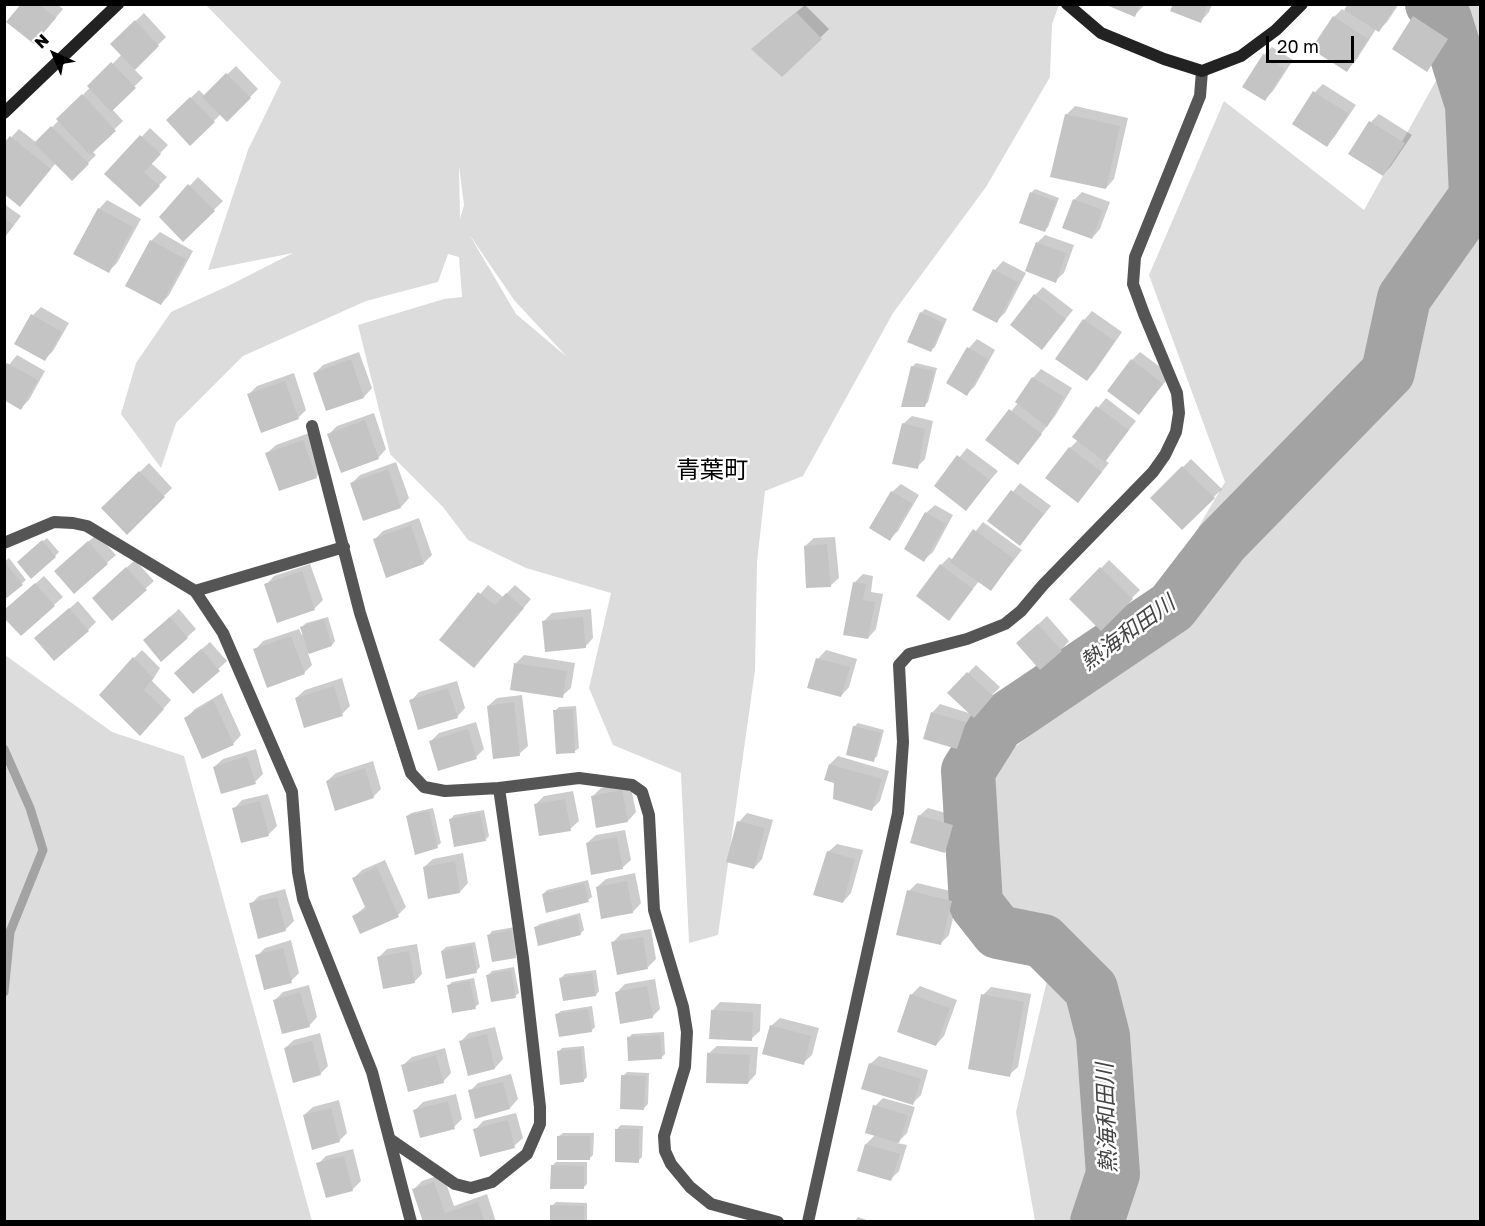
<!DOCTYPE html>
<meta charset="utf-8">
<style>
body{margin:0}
#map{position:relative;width:1485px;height:1226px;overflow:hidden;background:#fff;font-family:"Golos Text",sans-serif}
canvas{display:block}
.frame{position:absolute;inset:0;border:6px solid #000;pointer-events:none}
.north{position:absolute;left:24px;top:24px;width:60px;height:60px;-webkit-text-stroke:4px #fff;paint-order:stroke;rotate:316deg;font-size:16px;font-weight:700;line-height:24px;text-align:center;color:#000}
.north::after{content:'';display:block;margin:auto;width:21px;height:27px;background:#000;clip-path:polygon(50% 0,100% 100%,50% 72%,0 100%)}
.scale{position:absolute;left:1266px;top:36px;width:88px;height:27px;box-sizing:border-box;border:3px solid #000;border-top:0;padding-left:8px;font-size:18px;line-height:21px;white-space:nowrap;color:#000;-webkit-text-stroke:4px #fff;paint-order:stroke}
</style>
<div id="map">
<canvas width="1485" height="1226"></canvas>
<div class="frame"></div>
<div class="north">N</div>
<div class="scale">20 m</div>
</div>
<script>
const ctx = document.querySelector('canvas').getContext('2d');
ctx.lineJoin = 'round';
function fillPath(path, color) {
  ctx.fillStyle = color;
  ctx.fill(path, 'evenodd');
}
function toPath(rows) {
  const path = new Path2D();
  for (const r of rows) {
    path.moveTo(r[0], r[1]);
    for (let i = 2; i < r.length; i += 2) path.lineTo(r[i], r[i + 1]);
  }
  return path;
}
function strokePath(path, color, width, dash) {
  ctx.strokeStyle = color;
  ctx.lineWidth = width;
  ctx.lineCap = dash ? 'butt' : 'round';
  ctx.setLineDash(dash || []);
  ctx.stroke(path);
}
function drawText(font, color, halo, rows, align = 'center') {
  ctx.font = font + ' "Golos Text","Noto Sans JP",sans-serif';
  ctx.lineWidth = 5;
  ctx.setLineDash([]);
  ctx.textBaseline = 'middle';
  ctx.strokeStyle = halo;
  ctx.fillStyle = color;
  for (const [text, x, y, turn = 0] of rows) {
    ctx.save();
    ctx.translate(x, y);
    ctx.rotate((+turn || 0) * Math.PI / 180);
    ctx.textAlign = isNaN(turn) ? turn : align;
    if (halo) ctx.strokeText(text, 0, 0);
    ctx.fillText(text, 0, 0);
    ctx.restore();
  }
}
fillPath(toPath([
 [206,5,1059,5,1052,24,1050,77,986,187,893,313,803,476,765,491,757,562,755,670,718,935,689,943,681,773,613,745,589,688,611,593,526,568,468,540,443,507,390,454,358,325,444,299,462,297,459,257,448,254,438,282,366,301,243,356,176,423,161,468,121,414,136,363,171,312,230,285,293,253,208,270,248,150,281,82],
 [459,166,464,205,460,219],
 [469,234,514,300,567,357,516,314],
 [1450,5,1480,5,1480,1221,1035,1221,1016,1112,1054,951,987,903,986,771,1120,660,1225,482,1149,275,1224,101,1364,210,1467,25],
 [5,655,112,732,184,756,312,1221,315,1221,5,1221]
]), '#dcdcdc');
fillPath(toPath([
 [22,4,57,4,63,9,42,34],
 [1108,4,1145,4,1135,15],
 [1174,4,1212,4,1209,12,1201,21],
 [1350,4,1399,4,1387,22,1379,30,1376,29,1355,62,1346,70,1334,17,1342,9,1345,11],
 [805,5,829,29,782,75,761,41],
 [1423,9,1455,30,1435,61,1427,70,1414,17],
 [144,13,166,37,134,69,143,78,112,109,123,121,92,151,96,155,72,179,56,163,20,205,4,145,19,129,37,143,122,54,112,44],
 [1272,47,1293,60,1273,91,1265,99,1264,55],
 [236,66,258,89,227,120,221,114,190,144,168,120,199,90,205,96],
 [1323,84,1356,105,1335,136,1327,145,1315,92],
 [1075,106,1128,118,1114,179,1106,188,1066,115],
 [1379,114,1412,135,1391,166,1383,175,1371,122],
 [150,128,168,145,151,163,167,177,140,205,106,174],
 [198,177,223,201,183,240,161,216],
 [1035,189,1059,198,1048,227,1045,230,1031,193],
 [1082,192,1110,202,1100,229,1092,238,1074,200],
 [107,200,141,219,117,263,109,271,99,209],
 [4,204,21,216,4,238],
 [160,232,193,251,169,295,161,304,151,241],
 [1045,235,1074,245,1064,273,1055,281,1037,243],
 [1003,261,1026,273,1005,313,996,321,974,310,995,270],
 [1043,287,1073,310,1042,348,1035,295],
 [41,307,69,323,53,351,45,359,33,315],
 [925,309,947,319,935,347,931,350,921,313],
 [1092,311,1122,332,1095,371,1087,380,1057,359,1084,320],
 [977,339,995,350,975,386,966,395,948,383,969,348],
 [359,352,372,388,364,397,327,409,315,373,323,365],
 [1140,352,1171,375,1139,413,1132,360],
 [17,355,45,371,29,400,21,408,4,371],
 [916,363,937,368,928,402,924,406,912,367],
 [1041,369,1072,388,1055,416,1018,463,987,440,1018,403,1033,378],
 [294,373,306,410,298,418,249,394,257,386],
 [1106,398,1136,421,1105,460,1109,463,1078,501,1070,448,1078,440,1075,436],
 [374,413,386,449,378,458,329,434,337,426],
 [912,416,933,421,925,459,917,467,903,424],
 [312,432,324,468,316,477,267,453,276,445],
 [967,448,998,471,966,509,936,486],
 [1191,459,1222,489,1182,528,1152,498],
 [396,462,409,498,401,507,352,483,360,475],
 [149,463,172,488,127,533,103,508],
 [1020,483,1051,506,1020,544,990,521],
 [901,484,919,495,898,531,890,539,892,492],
 [935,505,953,515,933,552,924,560,926,513],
 [419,518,432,555,424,563,375,539,383,531],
 [983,522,1022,550,991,589,979,581,949,619,941,565,949,557,953,560],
 [97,534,116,555,74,592,64,563],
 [835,537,839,578,830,586,805,546,814,538],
 [47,538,59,552,55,556,22,558],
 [9,558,26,580,4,598,4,562],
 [135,560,154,581,145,589,102,590],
 [1109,560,1140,590,1101,629,1071,599],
 [310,564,323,600,315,608,278,621,266,585,274,576],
 [863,574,873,576,871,592,883,594,876,629,868,638,855,582],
 [44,576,63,597,21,634,11,605],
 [488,585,503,597,515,585,531,599,474,666,441,640],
 [78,601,96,622,88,630,45,630],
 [179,609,196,629,162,660,153,632],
 [591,609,593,638,585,647,544,621,552,613],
 [1047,616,1069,641,1061,650,1027,635],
 [328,617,335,641,332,645,308,653,312,665,304,673,255,650,263,641,299,629,302,635,304,634,302,627,306,623],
 [210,642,227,661,193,692,184,664],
 [142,650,160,668,152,681,171,700,148,726,134,658],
 [826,650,857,659,849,687,841,696,818,659],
 [524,655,575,663,571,688,562,696,515,664],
 [976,665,1000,687,973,714,965,739,957,748,932,713,940,704,972,714,949,693],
 [342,678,350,706,342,714,296,698,305,690],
 [457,681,465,708,457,717,411,701,419,692],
 [222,693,241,735,233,744,186,718,195,709],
 [522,695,528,746,519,754,488,706,497,698],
 [576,706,579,748,575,751,555,711,559,707],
 [476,722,484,749,476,757,430,742,439,733],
 [858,723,884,730,877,756,873,760,854,727],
 [256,749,263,774,255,782,214,767,223,759],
 [838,756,889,771,880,801,872,809,836,782,830,764],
 [373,761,381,789,373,797,327,781,336,773],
 [630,783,636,812,628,821,592,797,601,788],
 [573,791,579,821,570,829,535,805,544,796],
 [268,794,277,826,268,835,234,809,242,800],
 [433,808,441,843,437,846,407,816,411,813],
 [928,808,960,817,953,843,944,851,919,816],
 [484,810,489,836,485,840,451,819,454,815],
 [747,813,773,820,762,859,754,868,739,822],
 [625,830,631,860,622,868,587,843,596,835],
 [837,844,863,850,851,893,843,902,828,852],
 [463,853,468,883,460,892,424,867,433,859],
 [385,860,406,907,398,915,354,916,366,906,354,878,362,870],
 [635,873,641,903,633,912,597,887,606,879],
 [588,880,592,897,588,900,543,894,547,890],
 [917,883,959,893,949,935,940,944,909,891],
 [285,889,294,921,285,930,251,904,259,896],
 [580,913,584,930,580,934,536,927,540,924],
 [515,927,519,952,515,956,489,935,492,931],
 [651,929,656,959,648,967,612,943,621,934],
 [291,940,299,973,291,981,257,956,265,948],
 [475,942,480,967,476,971,442,951,446,947],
 [417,944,422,974,414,982,379,957,387,949],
 [514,967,519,993,515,996,488,975,492,971],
 [596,970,599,991,596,995,561,978,565,974],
 [474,978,479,1004,475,1007,448,986,452,982],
 [655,979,660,1009,652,1017,616,993,625,984],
 [309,985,317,1017,309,1026,275,1000,283,992],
 [920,986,957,1000,944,1036,936,1045,911,995],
 [991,987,1031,994,1018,1067,1009,1075,983,995],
 [720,1002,761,1004,760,1031,751,1039,712,1011],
 [592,1006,595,1027,591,1031,557,1014,561,1011],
 [780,1018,819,1028,812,1055,803,1063,771,1026],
 [495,1027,503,1059,495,1068,469,1074,460,1042,469,1033],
 [664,1032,665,1054,661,1058,628,1038,632,1034],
 [320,1033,328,1066,320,1074,285,1048,294,1040],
 [584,1046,587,1077,583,1081,558,1052,562,1048],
 [717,1046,758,1047,756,1074,748,1083,708,1054],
 [445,1048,451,1073,443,1082,403,1065,412,1057],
 [879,1056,928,1070,921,1095,913,1103,870,1064],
 [627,1072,649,1073,648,1104,644,1108,623,1076],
 [511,1074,518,1099,510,1108,470,1091,478,1083],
 [456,1094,462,1119,454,1127,414,1111,423,1102],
 [883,1098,915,1107,907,1133,897,1143,907,1145,899,1171,891,1179,858,1170,866,1144,876,1134,875,1106],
 [339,1100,347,1133,339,1141,304,1115,313,1107],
 [516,1113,523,1138,514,1146,475,1130,483,1121],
 [621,1125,643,1126,642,1157,638,1161,617,1129],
 [563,1133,594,1133,593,1155,590,1158,559,1136],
 [353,1149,361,1181,352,1190,318,1164,326,1156],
 [556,1162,587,1162,587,1184,583,1188,552,1166],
 [443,1174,454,1206,487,1194,496,1222,424,1222,414,1189,422,1181],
 [556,1202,587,1203,587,1222,551,1222,552,1206],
 [858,1217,873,1222,854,1222]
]), '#0003');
strokePath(toPath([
 [4,749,30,808,43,850,10,932,4,992]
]), '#a3a3a3', 9);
strokePath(toPath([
 [1097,1222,1113,1174,1103,1036,1091,989,1043,941,998,932,976,904,968,771,997,725,1172,607,1222,542,1388,372,1404,298,1476,196,1472,105,1445,19,1432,4]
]), '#a3a3a3', 54);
fillPath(toPath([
 [21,4,39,4,56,18,34,44,6,22],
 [1104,4,1140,4,1135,17],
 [1173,4,1208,4,1201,23,1170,11],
 [1348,4,1397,4,1379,32,1344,10],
 [796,12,822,39,782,77,751,49],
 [1333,16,1368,39,1347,72,1311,49],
 [1413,16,1448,39,1427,72,1392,49],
 [135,20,159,46,135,70,110,44],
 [1263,54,1285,69,1265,101,1242,87],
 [111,62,136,88,111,112,87,86],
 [226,73,251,98,227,122,202,97],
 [1313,91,1349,114,1327,147,1292,124],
 [82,94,116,131,90,155,56,119],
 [190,97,215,122,190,146,166,120],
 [1065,114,1120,126,1106,189,1050,177],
 [1369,121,1405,143,1383,176,1348,154],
 [51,126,89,164,72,181,34,143],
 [140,135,161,154,144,172,160,186,140,207,104,174],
 [10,136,51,169,20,207,4,194,4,143],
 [188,184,215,211,183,242,159,217],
 [1030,192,1056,201,1045,232,1019,223],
 [1073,199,1103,210,1092,239,1062,228],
 [98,208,133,227,109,273,73,254],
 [4,218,14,225,4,238],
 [150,240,186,259,161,305,125,286],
 [1036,242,1066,253,1056,283,1025,271],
 [993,269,1018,282,997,323,972,310],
 [1034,294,1066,319,1042,350,1010,325],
 [920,312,944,323,931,352,907,342],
 [31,314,62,332,45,361,14,344],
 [1083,319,1115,341,1087,381,1055,359],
 [967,347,988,359,967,396,946,383],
 [351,359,364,398,326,411,313,373],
 [1131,359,1163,384,1139,415,1107,391],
 [7,363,38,380,21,410,4,400,4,368],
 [911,366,934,371,925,407,901,407],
 [1032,377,1064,397,1047,427,1015,402],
 [285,381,299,419,261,433,247,394],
 [1096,406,1129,430,1105,462,1072,437],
 [1009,409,1042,434,1018,465,985,440],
 [365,420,379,459,341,473,327,434],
 [902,423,925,429,918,469,892,464],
 [303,440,317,478,279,491,265,453],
 [1069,447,1102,472,1078,503,1045,478],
 [957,455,990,480,966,511,934,486],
 [1182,466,1215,498,1182,530,1150,498],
 [388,469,401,508,363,521,350,483],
 [139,471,165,497,127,535,101,508],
 [1011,490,1044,514,1020,546,987,521],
 [891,491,912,503,890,541,869,528],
 [925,512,946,524,924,562,904,549],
 [411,525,424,564,386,578,373,539],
 [973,529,1014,559,991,591,950,562],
 [42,540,56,557,31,579,17,562],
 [88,541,108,564,74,594,54,571],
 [827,544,831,587,806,588,804,546],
 [4,561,23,585,4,600],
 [940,564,973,589,949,621,916,596],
 [126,567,147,590,112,621,92,598],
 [1100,567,1133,599,1101,631,1069,599],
 [302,571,315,610,277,623,264,584],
 [853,582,866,584,863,600,875,602,868,639,843,635],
 [35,583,55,606,21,636,4,618,4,610],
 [478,592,495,605,506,593,524,608,474,668,439,640],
 [69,608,89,631,54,661,34,638],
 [170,617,188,638,161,662,143,640],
 [583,617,586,648,545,652,542,621],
 [324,619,332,646,309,654,300,627],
 [1038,624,1062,651,1040,670,1016,643],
 [291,636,305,674,267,688,253,649],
 [201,649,220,671,193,694,174,673],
 [133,657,153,678,144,690,164,709,140,736,99,695],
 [816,658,850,667,841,697,807,688],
 [514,663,567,671,563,698,510,690],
 [967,672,993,696,974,718,947,693],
 [334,686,343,716,304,728,295,698],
 [448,688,458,718,418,730,409,700],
 [213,700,234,745,202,759,184,718],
 [514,702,520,756,493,759,487,706],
 [573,709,575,753,556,754,553,710],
 [931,712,966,722,957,749,923,739],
 [853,726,881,733,874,762,846,755],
 [468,729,477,759,438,771,429,741],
 [247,756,256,784,221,794,213,767],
 [829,764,882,779,872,811,833,799,834,783,824,780],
 [365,768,374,798,335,811,326,781],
 [622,790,628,822,596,828,591,796],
 [565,799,571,831,539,836,534,804],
 [260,801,269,836,241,843,232,808],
 [429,811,438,848,415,855,406,816],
 [480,813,486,841,454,847,449,819],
 [918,815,953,825,945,853,910,843],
 [737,821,765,828,754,869,726,862],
 [617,837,623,869,591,875,586,843],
 [827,851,855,859,843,903,813,895],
 [455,861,460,893,428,899,423,867],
 [377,867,399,917,360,934,352,916,366,909,352,878],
 [627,881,633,913,601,919,596,887],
 [584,883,589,902,546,913,542,894],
 [907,890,952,901,941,945,896,935],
 [277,897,286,931,258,939,249,903],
 [577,916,581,935,538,946,534,927],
 [511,930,516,958,492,962,487,935],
 [643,937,648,969,617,975,611,942],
 [472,945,477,973,446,979,441,951],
 [283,948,292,983,264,990,255,955],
 [409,951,415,983,383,989,377,957],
 [511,970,516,998,491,1002,486,975],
 [592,973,596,996,563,1001,559,978],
 [470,981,476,1009,452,1013,447,985],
 [647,986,653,1018,620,1024,615,992],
 [300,992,310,1027,282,1034,273,1000],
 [910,994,950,1008,936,1046,897,1032],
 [981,994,1024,1002,1010,1077,968,1069],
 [588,1009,592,1032,559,1037,555,1014],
 [711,1010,753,1012,752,1041,709,1039],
 [770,1025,811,1036,804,1065,762,1054],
 [487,1034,495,1069,468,1076,459,1041],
 [660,1035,662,1059,628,1061,627,1037],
 [312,1041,321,1075,293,1083,284,1048],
 [581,1049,584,1082,560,1085,557,1051],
 [707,1053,750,1055,748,1084,706,1083],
 [436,1055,444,1083,408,1092,401,1065],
 [869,1063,921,1079,913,1105,861,1089],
 [621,1075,646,1076,644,1110,620,1109],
 [503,1082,510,1109,475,1119,468,1090],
 [448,1101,455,1129,420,1138,413,1110],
 [873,1105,908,1115,899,1143,865,1133],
 [331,1108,340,1142,312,1150,303,1115],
 [508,1120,515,1148,480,1157,473,1129],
 [615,1129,639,1129,639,1163,615,1162],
 [557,1136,590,1136,590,1160,557,1160],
 [865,1144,900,1154,891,1181,857,1171],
 [344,1156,353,1191,326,1198,316,1163],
 [551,1165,584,1166,584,1189,550,1189],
 [434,1182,445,1213,478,1202,485,1222,423,1222,412,1189],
 [550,1205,584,1206,584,1222,550,1222]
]), '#c4c4c4');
strokePath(toPath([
 [312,426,360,613,411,773,424,787,445,791,499,788,579,778,632,785,642,792,649,815,654,910,683,1007,687,1032,685,1067,664,1136,665,1151,671,1164,690,1187,711,1204,778,1222],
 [4,543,54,522,73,523,87,526,195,591,223,633,292,792,298,872,303,899,372,1072,411,1222],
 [195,591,344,547],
 [391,1140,455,1184,471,1188,492,1182,527,1154,540,1124,540,1107,523,958,499,788],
 [808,1222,898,813,903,742,899,665,909,654,967,639,1005,624,1021,611,1043,585,1153,472,1165,455,1176,432,1179,413,1177,393,1144,314,1133,284,1135,257,1200,96,1202,71]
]), '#555', 12);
strokePath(toPath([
 [1067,4,1101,33,1164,59,1202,71,1241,56,1276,30,1302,4],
 [4,113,118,4]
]), '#222', 12);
drawText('italic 22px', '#444', '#fff', [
 ["熱海和田川",1128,633,-36],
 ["熱海和田川",1107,1118,-92]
]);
drawText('24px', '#000', '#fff', [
 ["青葉町",712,470]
]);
</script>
